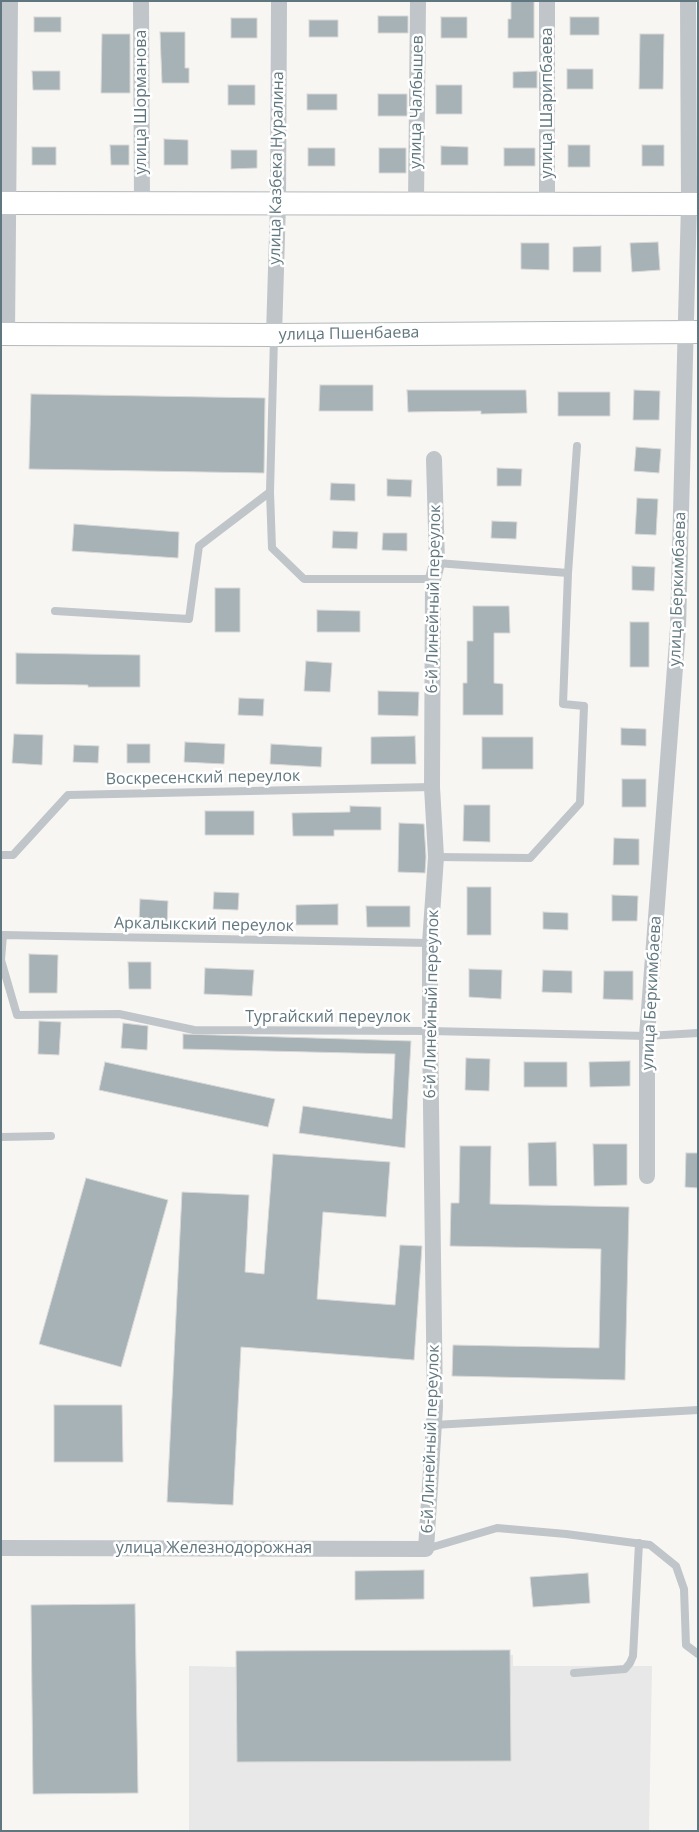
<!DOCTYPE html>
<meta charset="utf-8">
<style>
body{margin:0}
#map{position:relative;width:699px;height:1832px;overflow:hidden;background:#f7f6f3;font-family:"Open Sans",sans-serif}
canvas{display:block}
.frame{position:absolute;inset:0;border:2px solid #61777f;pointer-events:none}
</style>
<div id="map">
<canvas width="699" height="1832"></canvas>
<div class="frame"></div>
</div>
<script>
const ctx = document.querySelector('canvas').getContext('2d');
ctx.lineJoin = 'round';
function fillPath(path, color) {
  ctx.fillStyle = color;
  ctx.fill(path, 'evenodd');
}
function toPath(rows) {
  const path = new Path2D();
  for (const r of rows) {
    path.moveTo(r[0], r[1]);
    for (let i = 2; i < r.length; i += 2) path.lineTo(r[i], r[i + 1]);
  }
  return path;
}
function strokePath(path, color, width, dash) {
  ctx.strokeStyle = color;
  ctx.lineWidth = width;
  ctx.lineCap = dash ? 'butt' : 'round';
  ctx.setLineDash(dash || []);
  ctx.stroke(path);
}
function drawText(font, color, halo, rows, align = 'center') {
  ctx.font = font + ' "Open Sans",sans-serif';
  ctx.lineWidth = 5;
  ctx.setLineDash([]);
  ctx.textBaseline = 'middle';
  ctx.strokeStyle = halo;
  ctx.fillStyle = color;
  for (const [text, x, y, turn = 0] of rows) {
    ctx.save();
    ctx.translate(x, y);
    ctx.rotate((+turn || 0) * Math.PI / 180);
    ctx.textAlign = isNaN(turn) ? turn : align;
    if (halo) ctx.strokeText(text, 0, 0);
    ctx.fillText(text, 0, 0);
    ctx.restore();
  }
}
fillPath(toPath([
 [334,1653,513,1655,513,1666,652,1666,649,1831,189,1831,189,1666,334,1669]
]), '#e7e8e7');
const building = toPath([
 [511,1,534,1,534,38,508,38,508,19,511,19,511,1],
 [378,16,408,16,408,33,378,33,378,16],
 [34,17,61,17,61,32,34,32,34,17],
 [441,17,467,17,467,38,441,38,441,17],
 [570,17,599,17,599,35,570,35,570,17],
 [231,18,257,18,257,38,231,38,231,18],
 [309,20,338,20,338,37,309,37,309,20],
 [160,32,185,32,185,68,189,68,189,83,162,83,160,32],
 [102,34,130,34,130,93,101,93,102,34],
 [640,34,664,34,663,89,639,89,640,34],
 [567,69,593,69,593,89,567,89,567,69],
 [32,71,60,71,60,90,33,90,32,71],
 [537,71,537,88,513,88,513,72,537,71],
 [228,85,255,85,255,105,228,105,228,85],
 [436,85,462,85,462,114,436,114,436,85],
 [307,94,337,94,337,110,307,110,307,94],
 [378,94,407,94,407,116,378,116,378,94],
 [164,139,188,140,188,165,164,165,164,139],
 [110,145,129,145,129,165,111,165,110,145],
 [568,145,590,145,590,167,568,167,568,145],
 [642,145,664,145,664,166,642,166,642,145],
 [441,146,468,147,468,165,441,165,441,146],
 [32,147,56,147,56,165,32,165,32,147],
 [308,148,335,148,335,166,308,166,308,148],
 [379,148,406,148,406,173,379,173,379,148],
 [504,148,535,148,535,166,504,166,504,148],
 [231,150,257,150,257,168,231,169,231,150],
 [658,242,660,270,632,272,630,243,658,242],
 [521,243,549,243,549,270,521,269,521,243],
 [601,246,601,272,573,272,573,247,601,246],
 [320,385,373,385,373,411,319,411,320,385],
 [407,390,526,390,527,413,481,414,481,411,408,412,407,390],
 [634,390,660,391,659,420,633,420,634,390],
 [558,392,610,392,610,416,558,416,558,392],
 [31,394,265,398,264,473,29,469,31,394],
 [636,447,661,449,659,473,634,471,636,447],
 [497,468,522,469,521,486,497,486,497,468],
 [387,479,412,480,411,497,387,496,387,479],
 [331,483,355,484,355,501,330,500,331,483],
 [637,498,658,499,656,535,635,534,637,498],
 [492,521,517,522,516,539,491,538,492,521],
 [74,524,179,532,178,558,72,551,74,524],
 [333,531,358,532,357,549,332,548,333,531],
 [383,533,407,533,407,551,382,550,383,533],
 [632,566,655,567,654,591,632,590,632,566],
 [215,588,240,588,240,632,215,632,215,588],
 [473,606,509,606,510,633,494,633,494,683,503,684,503,715,463,715,463,683,467,683,467,641,473,641,473,606],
 [317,610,360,611,360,632,317,632,317,610],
 [630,622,649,622,649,667,630,667,630,622],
 [16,653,140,655,140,687,88,687,88,685,16,684,16,653],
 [306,661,332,663,330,692,304,691,306,661],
 [378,691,419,692,418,716,378,715,378,691],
 [239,698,264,699,263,716,238,715,239,698],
 [621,728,646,729,646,746,621,745,621,728],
 [14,734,43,735,42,765,12,763,14,734],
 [415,736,416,764,371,764,371,737,415,736],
 [482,737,533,737,533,769,482,769,482,737],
 [185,742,225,744,224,764,184,762,185,742],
 [127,744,150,744,150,763,127,763,127,744],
 [271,744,322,747,321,767,270,764,271,744],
 [74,745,99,746,98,763,73,762,74,745],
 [622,779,646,779,646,807,622,807,622,779],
 [464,805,490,805,490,842,463,841,464,805],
 [350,806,381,807,381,830,334,830,334,836,293,836,292,813,350,812,350,806],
 [205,811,254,811,254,835,205,835,205,811],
 [399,823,424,824,426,857,425,873,398,872,399,823],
 [614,838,639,839,639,865,613,865,614,838],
 [467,887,491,887,491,935,467,935,467,887],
 [214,892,239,893,238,910,213,909,214,892],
 [612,895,638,896,637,921,612,921,612,895],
 [140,899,168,901,167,925,139,923,140,899],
 [338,904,338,925,296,925,296,905,338,904],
 [366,906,410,906,410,927,367,927,366,906],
 [543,912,568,913,568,930,543,929,543,912],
 [29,954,58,955,57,993,29,993,29,954],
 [128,962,151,962,151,989,129,989,128,962],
 [205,968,254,970,252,996,204,994,205,968],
 [469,969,502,970,501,999,469,997,469,969],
 [543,970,572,971,572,993,542,992,543,970],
 [604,971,633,971,633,1000,603,999,604,971],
 [39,1021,61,1022,59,1055,38,1054,39,1021],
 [123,1023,148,1026,147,1050,121,1048,123,1023],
 [183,1034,411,1041,405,1148,299,1133,303,1106,392,1119,395,1054,183,1049,183,1034],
 [466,1058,490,1059,489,1091,465,1090,466,1058],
 [630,1061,630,1086,590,1087,589,1062,630,1061],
 [105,1062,275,1099,268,1127,99,1090,105,1062],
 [524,1062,567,1062,567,1087,524,1087,524,1062],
 [556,1142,557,1186,529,1186,528,1143,556,1142],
 [593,1144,627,1144,627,1185,594,1186,593,1144],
 [460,1146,491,1146,490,1204,629,1207,625,1380,452,1376,453,1345,599,1348,601,1249,450,1246,451,1203,459,1203,460,1146],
 [686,1153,698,1153,698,1188,685,1187,686,1153],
 [273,1154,390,1162,386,1217,323,1212,317,1299,395,1305,400,1245,422,1246,414,1360,241,1347,233,1505,167,1502,182,1192,249,1195,245,1272,264,1274,273,1154],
 [86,1178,168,1200,121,1367,39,1344,86,1178],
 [54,1405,122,1405,123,1462,54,1462,54,1405],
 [424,1570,424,1599,355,1600,355,1571,424,1570],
 [588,1573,590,1603,533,1607,530,1577,588,1573],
 [135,1604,138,1793,33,1794,31,1605,135,1604],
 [510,1650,511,1761,237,1762,236,1651,510,1650]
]);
fillPath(building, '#a6b2b5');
strokePath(building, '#d8d8d6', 1);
const secondary = toPath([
 [1,203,698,204],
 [1,334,274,335,698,332]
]);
strokePath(secondary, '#b2b9bc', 24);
strokePath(toPath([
 [270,492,272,548,304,579,433,579],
 [437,563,568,573],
 [55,611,189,619,199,546,270,492,274,337],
 [1,855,13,855,68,795,432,787],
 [436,857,530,858,580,803,584,706,563,704,568,573,577,446],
 [1,960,17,1015,119,1014,194,1030,430,1031,647,1036,698,1033],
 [1,960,3,935,430,943],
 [1,1137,51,1136],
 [434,1425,698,1410],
 [426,1549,497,1528,566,1534,650,1545,676,1566,684,1589,686,1645,698,1654],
 [574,1673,625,1669,630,1663,633,1656,639,1543]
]), '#bfc5c8', 8);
strokePath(toPath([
 [141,1,142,203],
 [547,1,547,204],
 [416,204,418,1],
 [7,334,10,1],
 [274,335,278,203,279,1],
 [647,1176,647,1036,678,628,689,204,688,1],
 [1,1548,426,1549,435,1407,430,1031,430,943,436,857,432,787,433,579,437,563,434,459]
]), '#bfc5c8', 16);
strokePath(secondary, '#fff', 22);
drawText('16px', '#61777f', '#fff', [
 ["улица Шорманова",141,102,-90],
 ["улица Чалбышев",417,102,-89],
 ["улица Шарипбаева",547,103,-90],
 ["улица Казбека Нуралина",277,168,-89],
 ["улица Пшенбаева",349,334,-1],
 ["улица Беркимбаева",678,589,-88],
 ["6-й Линейный переулок",434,599,-89],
 ["Воскресенский переулок",203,778,-1],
 ["Аркалыкский переулок",204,925,1],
 ["улица Беркимбаева",652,993,-87],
 ["6-й Линейный переулок",432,1004,-89],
 ["Тургайский переулок",328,1017],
 ["6-й Линейный переулок",431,1439,-88],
 ["улица Железнодорожная",214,1548]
]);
</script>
